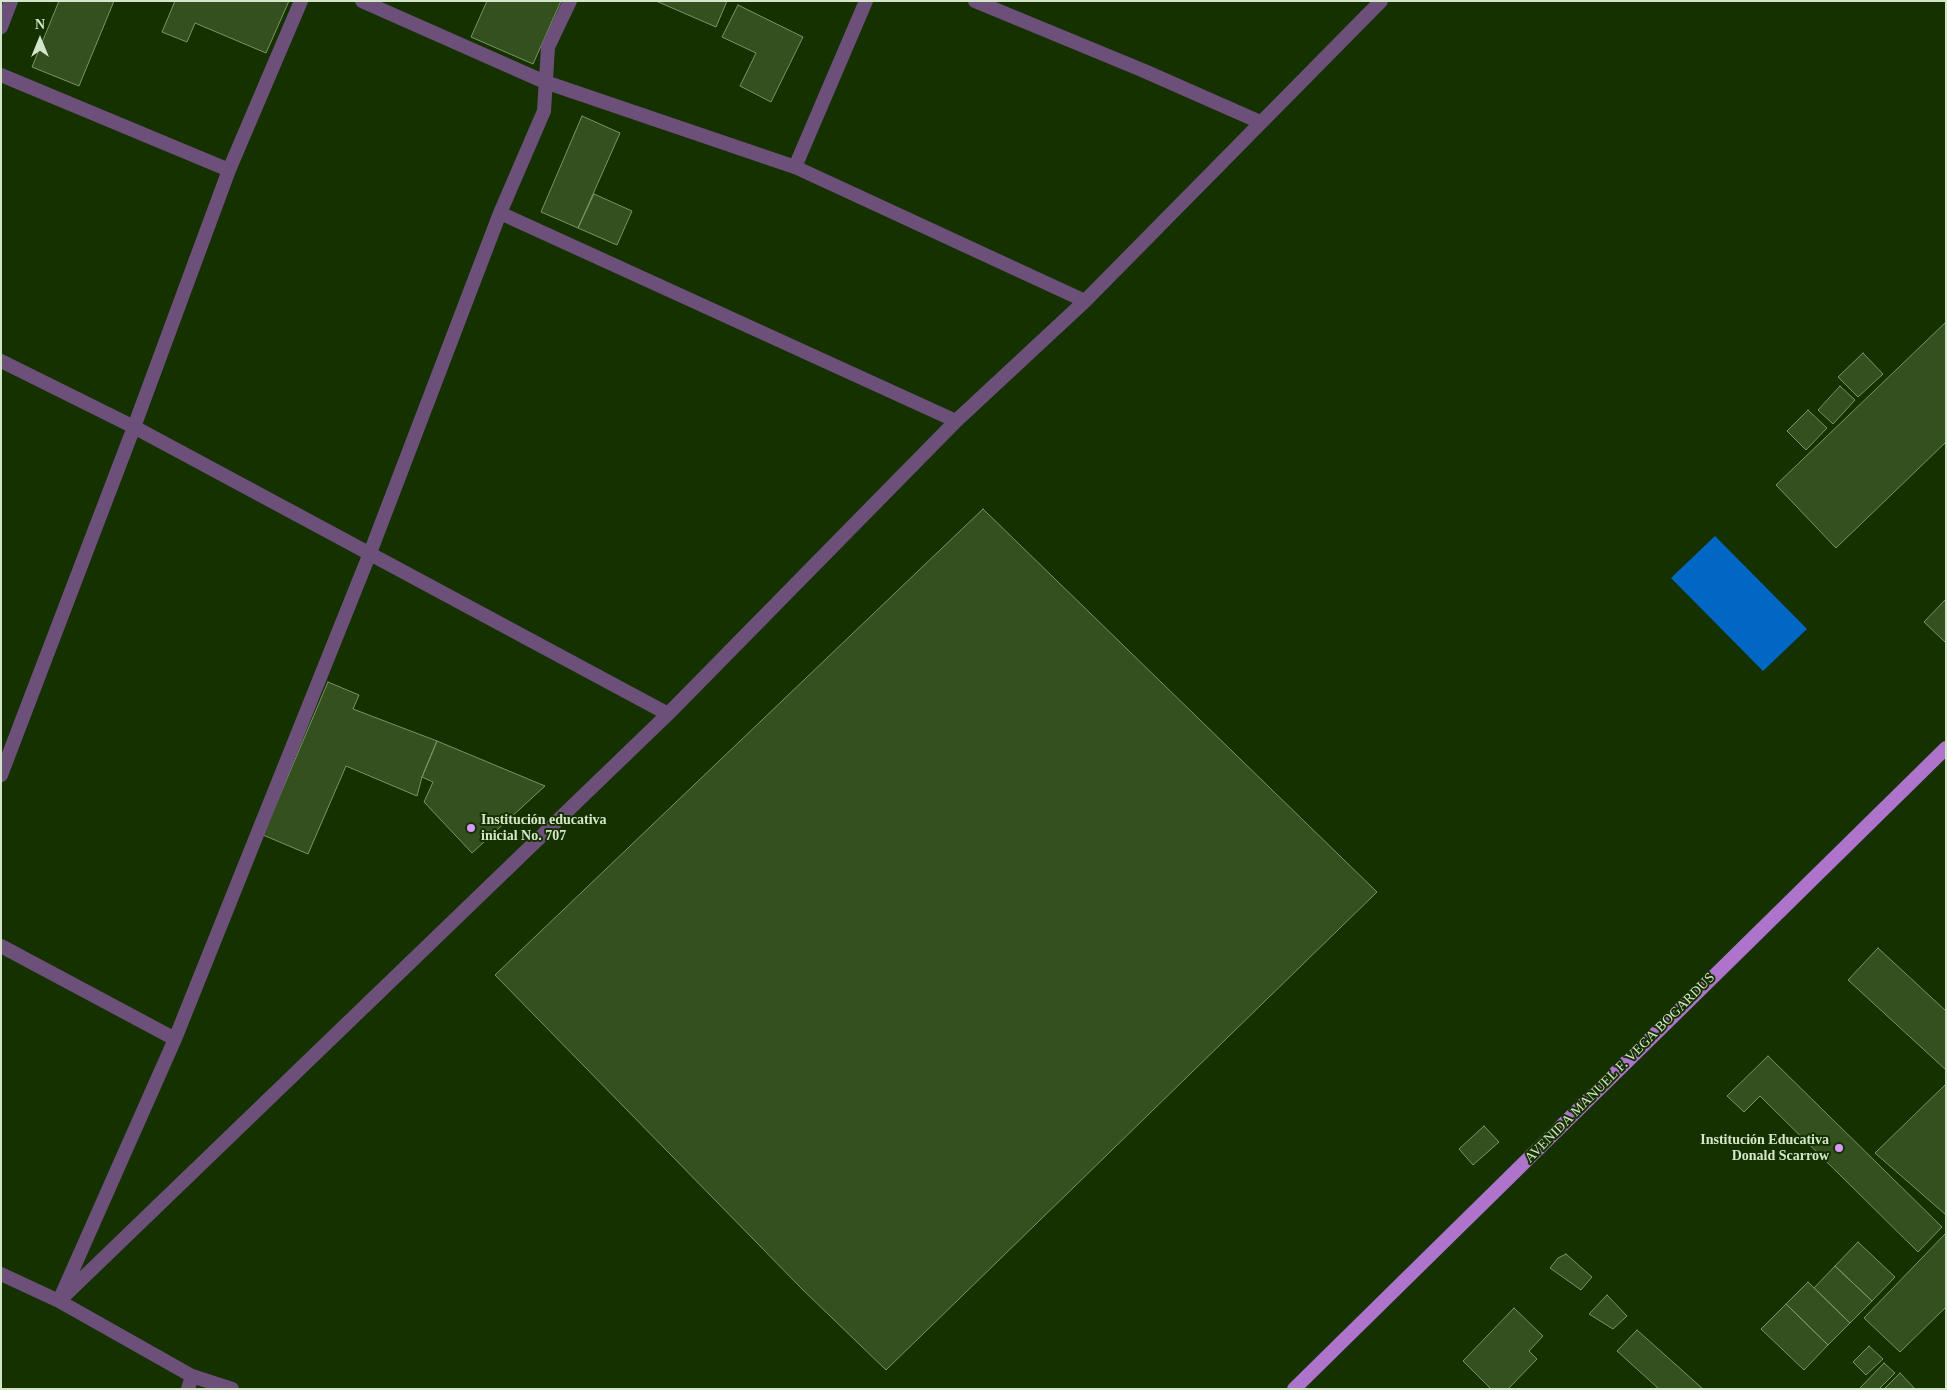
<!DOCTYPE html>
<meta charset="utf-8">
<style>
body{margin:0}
#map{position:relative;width:1947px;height:1390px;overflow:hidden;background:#163100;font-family:"Times New Roman",serif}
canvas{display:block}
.frame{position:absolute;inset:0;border:2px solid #d4e6ca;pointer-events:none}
.north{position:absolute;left:15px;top:15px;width:50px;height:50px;-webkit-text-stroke:4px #163100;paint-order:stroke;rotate:0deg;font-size:14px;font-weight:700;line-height:20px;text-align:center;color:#d4e6ca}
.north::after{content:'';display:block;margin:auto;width:18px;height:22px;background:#d4e6ca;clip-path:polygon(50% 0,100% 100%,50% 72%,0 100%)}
</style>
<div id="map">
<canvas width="1947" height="1390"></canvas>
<div class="frame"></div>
<div class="north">N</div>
</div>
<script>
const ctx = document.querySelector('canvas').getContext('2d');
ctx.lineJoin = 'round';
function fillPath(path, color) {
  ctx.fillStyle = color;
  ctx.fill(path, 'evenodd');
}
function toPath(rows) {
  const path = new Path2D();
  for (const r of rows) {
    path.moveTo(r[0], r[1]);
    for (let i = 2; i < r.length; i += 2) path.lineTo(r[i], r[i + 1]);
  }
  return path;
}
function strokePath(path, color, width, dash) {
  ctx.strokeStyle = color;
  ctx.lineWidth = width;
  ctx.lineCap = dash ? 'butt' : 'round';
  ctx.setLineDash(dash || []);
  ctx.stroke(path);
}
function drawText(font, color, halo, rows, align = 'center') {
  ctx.font = font + ' "Times New Roman",serif';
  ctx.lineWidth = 4;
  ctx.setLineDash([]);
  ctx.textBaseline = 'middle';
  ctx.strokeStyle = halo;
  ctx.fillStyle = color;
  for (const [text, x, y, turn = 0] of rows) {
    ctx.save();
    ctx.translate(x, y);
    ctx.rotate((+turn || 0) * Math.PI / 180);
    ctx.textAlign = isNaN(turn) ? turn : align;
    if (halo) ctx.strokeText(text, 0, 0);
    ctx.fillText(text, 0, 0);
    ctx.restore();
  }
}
fillPath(toPath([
 [1715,536,1807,629,1763,671,1671,578]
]), '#0068c4');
const building = toPath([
 [59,1,114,1,79,86,32,67,59,1],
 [175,1,289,1,266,53,195,23,187,42,162,32,175,1],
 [487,1,561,1,533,64,471,37,487,1],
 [656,1,727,1,716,27,656,1],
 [738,5,803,37,771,102,740,86,756,53,722,37,738,5],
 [582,116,620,133,578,228,541,212,582,116],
 [594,194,632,211,617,245,578,228,594,194],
 [1946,322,1946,442,1836,548,1776,485,1946,322],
 [1863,353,1883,374,1858,397,1838,377,1863,353],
 [1840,386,1855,400,1833,424,1818,410,1840,386],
 [1808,410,1827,428,1806,450,1787,431,1808,410],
 [983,509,1377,892,886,1370,802,1289,495,975,983,509],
 [1946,599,1946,643,1924,622,1946,599],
 [328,682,359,695,353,709,437,741,422,777,417,796,346,766,308,854,263,835,328,682],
 [437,741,545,786,472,853,424,802,433,782,422,777,437,741],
 [1878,948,1946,1011,1946,1070,1848,980,1878,948],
 [1768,1056,1942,1227,1918,1252,1760,1096,1744,1112,1727,1096,1768,1056],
 [1946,1084,1946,1215,1875,1153,1946,1084],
 [1484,1126,1499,1142,1473,1165,1459,1149,1484,1126],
 [1946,1233,1946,1307,1900,1352,1864,1318,1946,1233],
 [1858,1242,1895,1277,1872,1301,1835,1266,1858,1242],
 [1566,1254,1592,1277,1581,1290,1550,1268,1558,1258,1566,1254],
 [1835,1266,1872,1301,1850,1323,1814,1288,1835,1266],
 [1808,1282,1850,1323,1828,1345,1786,1304,1808,1282],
 [1607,1295,1627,1316,1613,1329,1589,1314,1607,1295],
 [1786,1304,1828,1345,1804,1370,1761,1329,1786,1304],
 [1514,1308,1543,1336,1529,1351,1537,1359,1508,1389,1491,1389,1463,1361,1514,1308],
 [1637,1330,1703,1389,1659,1389,1617,1351,1637,1330],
 [1869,1346,1883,1359,1866,1375,1853,1362,1869,1346],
 [1884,1363,1895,1373,1879,1389,1859,1389,1884,1363],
 [1900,1373,1915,1389,1884,1389,1900,1373]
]);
fillPath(building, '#33501e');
strokePath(building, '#769662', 1);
strokePath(toPath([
 [362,1,545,82,795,167,1085,301],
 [975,1,1142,70,1260,122],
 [1,27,11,1],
 [1,75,229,170],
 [795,167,866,1],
 [500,213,956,421],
 [1,361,134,427,668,714],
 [1,775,134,427,229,170,301,1],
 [1,946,175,1039],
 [1,1274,59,1301,192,1376,232,1389],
 [62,1294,175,1039,370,553,500,213,544,111,548,47,570,1],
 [59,1301,668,714,956,421,1085,301,1381,1],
 [188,1389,192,1376]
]), '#6c507a', 14);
strokePath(toPath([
 [1294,1389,1946,748]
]), '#ae73cb', 14);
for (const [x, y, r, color] of [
 [471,828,5,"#d89af8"],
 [1839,1148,5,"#d89af8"]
]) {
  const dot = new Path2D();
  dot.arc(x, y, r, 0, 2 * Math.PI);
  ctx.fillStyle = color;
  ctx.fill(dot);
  strokePath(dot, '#163100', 2);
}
drawText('bold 14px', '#d4e6ca', '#163100', [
 ["Institución educativa",481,820],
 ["inicial No. 707",481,836],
 ["Institución Educativa",1829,1140,"right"],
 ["Donald Scarrow",1829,1156,"right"]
], 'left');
drawText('14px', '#d4e6ca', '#163100', [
 ["AVENIDA MANUEL F. VEGA BOGARDUS",1620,1068,-45]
]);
</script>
